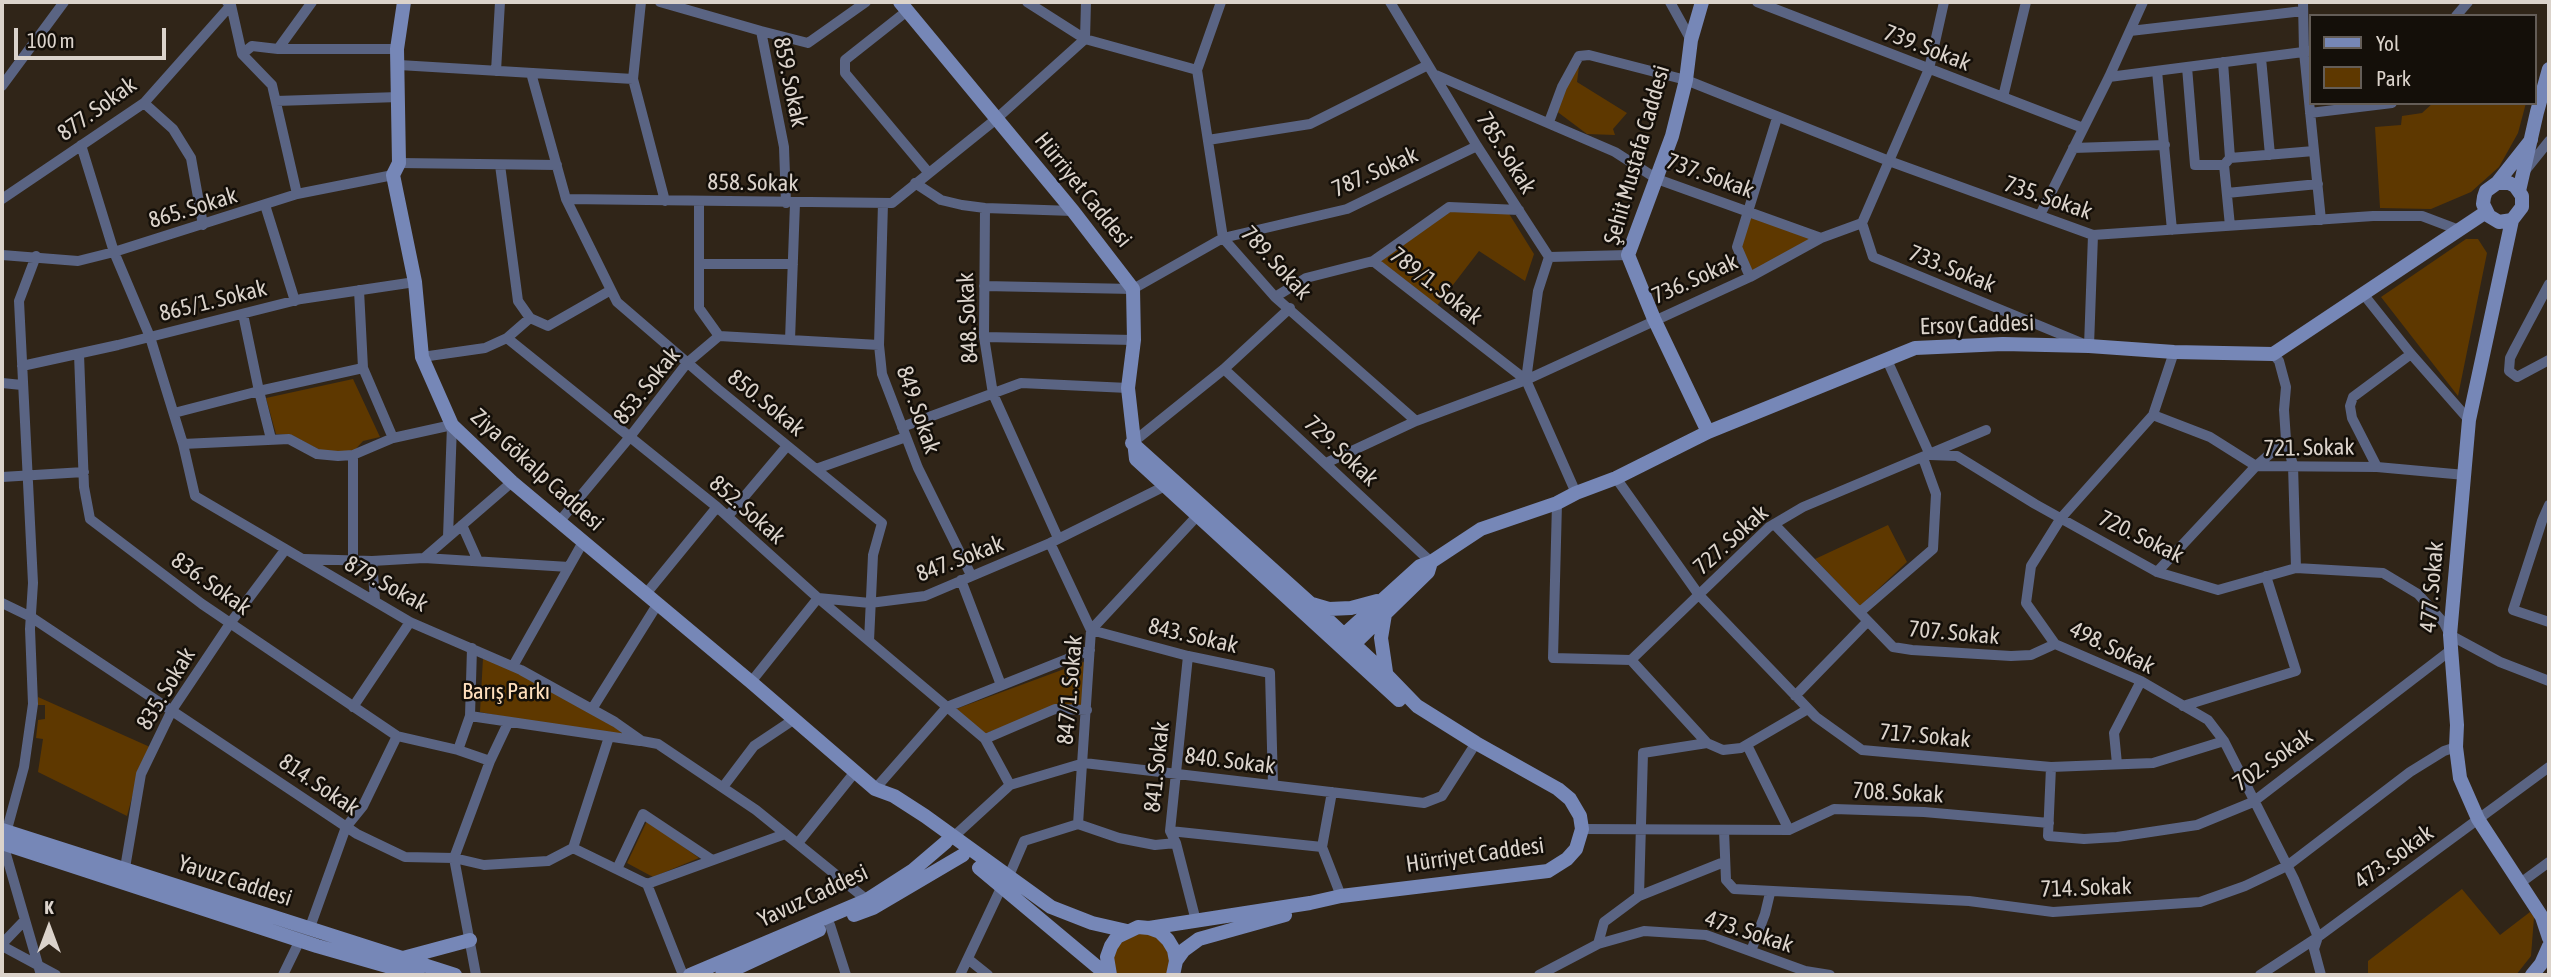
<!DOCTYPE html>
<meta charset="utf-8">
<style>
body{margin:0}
#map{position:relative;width:2551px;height:977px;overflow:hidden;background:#302518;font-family:"Asap Condensed",sans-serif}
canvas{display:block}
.frame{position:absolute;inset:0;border:4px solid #dbd3cb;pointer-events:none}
.legend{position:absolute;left:2309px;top:14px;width:228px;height:91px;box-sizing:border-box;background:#140f09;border:2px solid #645d57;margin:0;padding:9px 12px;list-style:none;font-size:21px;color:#dbd3cb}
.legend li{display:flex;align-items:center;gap:14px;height:35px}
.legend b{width:35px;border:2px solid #645d57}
.north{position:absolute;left:14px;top:893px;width:70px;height:70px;-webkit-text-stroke:5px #140f09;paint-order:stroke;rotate:0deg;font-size:19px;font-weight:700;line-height:28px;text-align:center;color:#dbd3cb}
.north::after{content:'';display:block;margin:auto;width:24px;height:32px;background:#dbd3cb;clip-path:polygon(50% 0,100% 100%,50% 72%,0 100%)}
.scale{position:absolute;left:14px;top:28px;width:152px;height:32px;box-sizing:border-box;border:4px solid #dbd3cb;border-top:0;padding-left:9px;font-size:21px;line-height:24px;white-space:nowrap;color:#dbd3cb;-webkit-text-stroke:5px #140f09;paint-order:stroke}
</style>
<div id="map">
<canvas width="2551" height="977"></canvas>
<div class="frame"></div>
<ul class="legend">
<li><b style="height:9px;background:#7687b7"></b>Yol</li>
<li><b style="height:19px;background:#5e3800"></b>Park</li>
</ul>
<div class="north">K</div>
<div class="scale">100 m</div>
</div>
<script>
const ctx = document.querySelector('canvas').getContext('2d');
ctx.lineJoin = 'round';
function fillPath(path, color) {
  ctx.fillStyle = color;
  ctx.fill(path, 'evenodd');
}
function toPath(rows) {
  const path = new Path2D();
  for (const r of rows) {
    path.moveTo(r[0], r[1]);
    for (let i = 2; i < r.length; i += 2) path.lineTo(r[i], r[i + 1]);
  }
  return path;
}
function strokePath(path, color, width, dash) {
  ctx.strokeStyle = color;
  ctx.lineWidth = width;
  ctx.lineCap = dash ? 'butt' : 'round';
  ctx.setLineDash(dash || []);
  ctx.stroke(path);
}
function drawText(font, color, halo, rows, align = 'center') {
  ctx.font = font + ' "Asap Condensed",sans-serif';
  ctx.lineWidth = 5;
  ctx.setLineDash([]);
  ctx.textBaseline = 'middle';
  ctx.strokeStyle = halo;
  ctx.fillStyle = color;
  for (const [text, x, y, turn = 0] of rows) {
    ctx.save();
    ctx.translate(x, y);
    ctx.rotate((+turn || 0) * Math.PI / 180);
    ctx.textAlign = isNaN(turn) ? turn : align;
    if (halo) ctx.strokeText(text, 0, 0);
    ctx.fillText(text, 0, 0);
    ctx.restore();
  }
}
fillPath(toPath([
 [1580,59,1577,82,1627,113,1613,129,1615,135,1587,134,1555,110],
 [2433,103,2526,103,2518,133,2499,167,2471,192,2431,209,2380,208,2375,127,2401,125,2402,116,2422,113],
 [1448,211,1508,212,1534,254,1525,281,1479,251,1436,307,1377,261],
 [1750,214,1813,239,1751,273,1741,246],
 [2466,239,2478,239,2487,253,2458,396,2381,297],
 [353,379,380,437,363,441,352,453,323,452,292,435,276,434,266,398],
 [1888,525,1907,562,1860,606,1815,559],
 [483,658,511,667,590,710,629,737,609,737,480,712],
 [1086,661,1083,707,1055,707,984,734,956,709],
 [38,697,150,747,138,775,127,816,38,772,43,739,36,738,38,720,45,719,45,705,38,705],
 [647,821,699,858,653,877,627,863],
 [2462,889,2500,935,2530,912,2534,917,2531,956,2516,975,2368,975,2368,961],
 [1138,927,1168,940,1173,975,1110,975,1111,946]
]), '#5e3800');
strokePath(toPath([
 [227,2,231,5,242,54,272,85,297,194],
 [660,2,761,31,784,147,786,203],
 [1027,2,1085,39,1197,70],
 [1221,2,1197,70,1223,238,1275,297,1416,421],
 [1390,2,1477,146,1549,257,1628,255],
 [1670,2,1691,40],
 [1757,2,2083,128],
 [2303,2,2304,52,2321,220],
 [907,11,845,60,845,73,928,172],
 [2456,16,2468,2],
 [761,31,808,43,866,2],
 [2130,31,2303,11],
 [278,49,312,2],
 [242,54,252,46,278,49,397,49],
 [2261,58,2270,155],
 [2223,62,2230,158],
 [399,65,633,79,641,2],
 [2187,67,2195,165,2224,165,2230,158,2314,151],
 [496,71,500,2],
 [2157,71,2172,230],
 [531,73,566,199,611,290],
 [1436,75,1615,152,1657,179,1821,238],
 [2109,77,2311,51],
 [633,79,665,201],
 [2,86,64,2],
 [2003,97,2026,2],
 [276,101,399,97],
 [144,103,173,129,191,158,203,225],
 [2310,113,2392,103],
 [1549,122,1562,87,1579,56,1589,55,1686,80,1889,161,2093,235,2373,216,2422,216,2459,230],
 [1208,140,1310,124,1428,65],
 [81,145,114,252,150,337,183,444,195,496,410,622,521,670,615,722,642,741,658,744,756,810,867,900],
 [2073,148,2165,145],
 [399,163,557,165],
 [500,165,518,301,530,318],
 [2224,165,2230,226],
 [2525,171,2549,141],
 [915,183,941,200,962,205,985,208,1073,211],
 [2227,193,2318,184],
 [2,199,144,103,231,5],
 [566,199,892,203,995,120,1085,39,1086,2],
 [699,201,699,308,719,336],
 [883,203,879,345,882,374,918,468,971,575],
 [265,205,295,301],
 [985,208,984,337,993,394,1058,538],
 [2040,215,2109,77,2143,2],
 [1862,223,1873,257,2089,346,2093,235],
 [2,255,78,261,114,252,297,194,393,175],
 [36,256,19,301,33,583,30,629,33,704,24,767,3,844,41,975],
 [1373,261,1449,207,1519,210],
 [699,264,793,264],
 [1750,277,1737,247,1777,118],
 [2549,284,2515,348,2510,358,2509,371,2517,377,2549,360],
 [984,286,1133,289,1223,238,1347,209,1477,146],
 [359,290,363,368,393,438],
 [2364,295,2411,354,2469,420],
 [1275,297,1306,278,1373,261,1526,380,1576,493],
 [243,314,259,391,271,439],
 [984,337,1134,340],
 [507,338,717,507,818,598,985,739,1010,785],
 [790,340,795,203],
 [2174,352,2153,415,2061,518,2031,566,2026,603,2055,644,2141,681,2208,720,2224,741,2294,879,2318,937,2314,949,2321,975],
 [79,354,84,487,90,519,202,604,397,736,458,750],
 [422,357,485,348,507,338,530,318,548,326,611,290,617,302,718,389,882,523,873,555,869,641],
 [1887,360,1930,455],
 [22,366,118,345,301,299,415,282],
 [1224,369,1431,562],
 [1526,380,1538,291,1549,257],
 [2,383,22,385],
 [174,413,259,391,363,368],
 [2153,415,2210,437,2256,466],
 [902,427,1021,383,1128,388],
 [2286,440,2293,465,2296,568],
 [1132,443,1224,369,1290,308],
 [183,444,289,439,317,454,338,456,353,455,393,438,452,425,448,537],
 [1930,455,1957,456,2035,504,2157,572,2218,590,2296,568,2383,573,2418,594,2444,623,2450,635,2500,662,2549,681],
 [1326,463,1416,421,1526,380,1750,277,1821,238,1862,223,1929,69,1944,2],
 [2256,466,2377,467,2465,475],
 [2377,467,2352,418,2350,406,2353,397,2411,354],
 [816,469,906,437],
 [2,477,84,472],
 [1616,478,1699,595,1816,717,1862,750,2051,767,2153,763,2224,741],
 [1557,503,1553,658,1631,660,1769,527,1803,507,1986,430],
 [2549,505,2542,521,2513,610,2549,622],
 [728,516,787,446],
 [559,522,629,438,687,363,719,336,879,345],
 [1774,524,1893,647,1912,650,2011,656,2031,655,2055,644],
 [462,525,478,561],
 [1050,543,1091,630,1188,656,1270,673,1273,785],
 [424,558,512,482],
 [304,559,372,561,424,558,569,567],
 [353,560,353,455],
 [372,561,375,600],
 [2157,572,2256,466,2286,440,2284,410,2286,387,2279,361,2273,354],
 [961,580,1001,685],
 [645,595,717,507],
 [2,603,31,617,357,834,405,857,454,858,484,865,548,861,573,848,647,884],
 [1860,612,1933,549,1936,494,1923,458],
 [472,648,470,716,458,750,490,761],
 [1188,656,1170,831,1176,843,1196,921],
 [1631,660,1707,743,1723,750,1741,748,1808,709],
 [513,666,583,542],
 [751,682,818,598,870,603,925,596,1050,543,1165,486],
 [1795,696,1868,621],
 [2183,706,2296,671,2266,576],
 [353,707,410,622],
 [592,709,657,605],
 [470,716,640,741],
 [985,739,1055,709,1087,710],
 [1747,745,1789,830],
 [2117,764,2114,733,2141,681],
 [2051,767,2048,836,2084,839,2117,837,2197,825,2253,802,2451,650],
 [723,787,754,746,793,720],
 [875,789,947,707,1090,650],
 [1332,792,1322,847,1341,896],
 [1078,824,1091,630,1198,515],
 [1582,829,1789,830,1834,809,1924,812,2049,823],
 [1724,830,1726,880,1734,889,1969,901,2053,912,2200,902,2245,886,2287,866,2410,772,2444,751,2456,747],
 [1170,831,1322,847],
 [950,840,1010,785,1084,763,1424,803,1442,796,1476,743],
 [798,843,855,772],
 [573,848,609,737],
 [125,868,141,774,172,710,231,622,285,550],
 [617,869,643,814,712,860],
 [1008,878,1024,841,1078,824,1119,838,1155,845,1176,843],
 [647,884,785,834],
 [647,884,683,975],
 [2519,884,2549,862],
 [1639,896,1643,753,1707,743],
 [830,925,846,975],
 [309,930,346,827,363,806,397,736],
 [2,944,24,921],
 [1598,944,1604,922,1639,896,1724,862],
 [2,946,56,975],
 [1751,951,1765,914,1770,893],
 [968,959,988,975],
 [283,975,300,940],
 [476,975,454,858,490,761,508,723],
 [960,975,1002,886],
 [1539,975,1598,944,1644,931,1706,935,1805,971,1830,975],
 [2260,975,2318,937,2549,767]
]), '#5a6483', 10);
strokePath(toPath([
 [404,2,397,49,399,163,393,175,415,282,422,357,452,425,512,482,751,682,875,789,894,796,925,816,1051,907,1092,923,1127,931],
 [900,2,1073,211,1133,289,1134,340,1128,388,1136,459,1399,700],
 [1702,2,1691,40,1686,80,1672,136,1628,255,1654,319,1708,432],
 [2497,183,2509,183,2515,186,2522,196,2522,207,2512,220,2499,222,2489,216,2483,204,2484,197,2486,191,2497,183,2531,140],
 [2519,191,2537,112,2549,69],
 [2512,220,2469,420,2450,635,2457,725,2456,747,2460,778,2478,819,2542,917,2549,938],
 [1132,443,1311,604,1386,674,1417,706,1476,743,1558,789,1570,799,1580,816,1582,829,1576,849,1567,859,1548,871,1341,896,1310,903,1149,928],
 [1312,604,1329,609,1351,608,1377,601],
 [1385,614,1381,638,1386,672],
 [1336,642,1420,566,1431,562,1481,529,1557,503,1576,493,1616,478,1708,432,1915,348,2003,344,2089,346,2174,352,2273,354,2486,212],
 [1349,649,1428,572,1431,562],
 [2,830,455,975],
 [2,843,317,946,418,975],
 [979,868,1107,975],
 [854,915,873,908,963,855],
 [403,958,470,940],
 [1176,961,1184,950,1199,939,1285,915],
 [690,975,867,900,912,871,946,842],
 [722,975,819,930],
 [1110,975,1107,957,1111,946,1117,937,1138,927,1149,928,1160,932,1168,940,1174,950,1176,961,1173,975],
 [2532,975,2541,964,2549,946]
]), '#7687b7', 14);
drawText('23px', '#dbd3cb', '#140f09', [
 ["739. Sokak",1927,48,21],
 ["859. Sokak",790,82,78],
 ["877. Sokak",97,109,-36],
 ["785. Sokak",1506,153,58],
 ["Şehit Mustafa Caddesi",1637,155,-74],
 ["787. Sokak",1375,172,-24],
 ["737. Sokak",1710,176,20],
 ["858. Sokak",753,183,1],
 ["Hürriyet Caddesi",1083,190,51],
 ["735. Sokak",2048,198,19],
 ["865. Sokak",193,208,-17],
 ["789. Sokak",1276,263,47],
 ["733. Sokak",1952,269,22],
 ["736. Sokak",1695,279,-24],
 ["789/1. Sokak",1436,286,38],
 ["865/1. Sokak",213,301,-14],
 ["848. Sokak",968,318,-93],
 ["Ersoy Caddesi",1977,325,-2],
 ["853. Sokak",647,386,-51],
 ["850. Sokak",766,403,39],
 ["849. Sokak",918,410,71],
 ["721. Sokak",2309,448,-1],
 ["729. Sokak",1341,451,43],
 ["Ziya Gökalp Caddesi",537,470,42],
 ["852. Sokak",747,510,41],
 ["720. Sokak",2141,537,26],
 ["727. Sokak",1731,540,-42],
 ["847. Sokak",960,559,-21],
 ["836. Sokak",211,584,35],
 ["879. Sokak",386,584,29],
 ["477. Sokak",2432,587,-85],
 ["707. Sokak",1954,633,5],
 ["843. Sokak",1193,636,13],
 ["498. Sokak",2112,648,26],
 ["835. Sokak",166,689,-59],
 ["847/1. Sokak",1070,690,-85],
 ["717. Sokak",1925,736,5],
 ["702. Sokak",2273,760,-35],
 ["840. Sokak",1230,761,7],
 ["841. Sokak",1157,767,-84],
 ["814. Sokak",319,785,34],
 ["708. Sokak",1898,793,3],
 ["Hürriyet Caddesi",1475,855,-8],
 ["473. Sokak",2394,857,-36],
 ["Yavuz Caddesi",235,881,18],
 ["714. Sokak",2086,888,-2],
 ["Yavuz Caddesi",813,896,-25],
 ["473. Sokak",1749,932,18]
]);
drawText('23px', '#fedebc', '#140f09', [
 ["Barış Parkı",506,692]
]);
</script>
